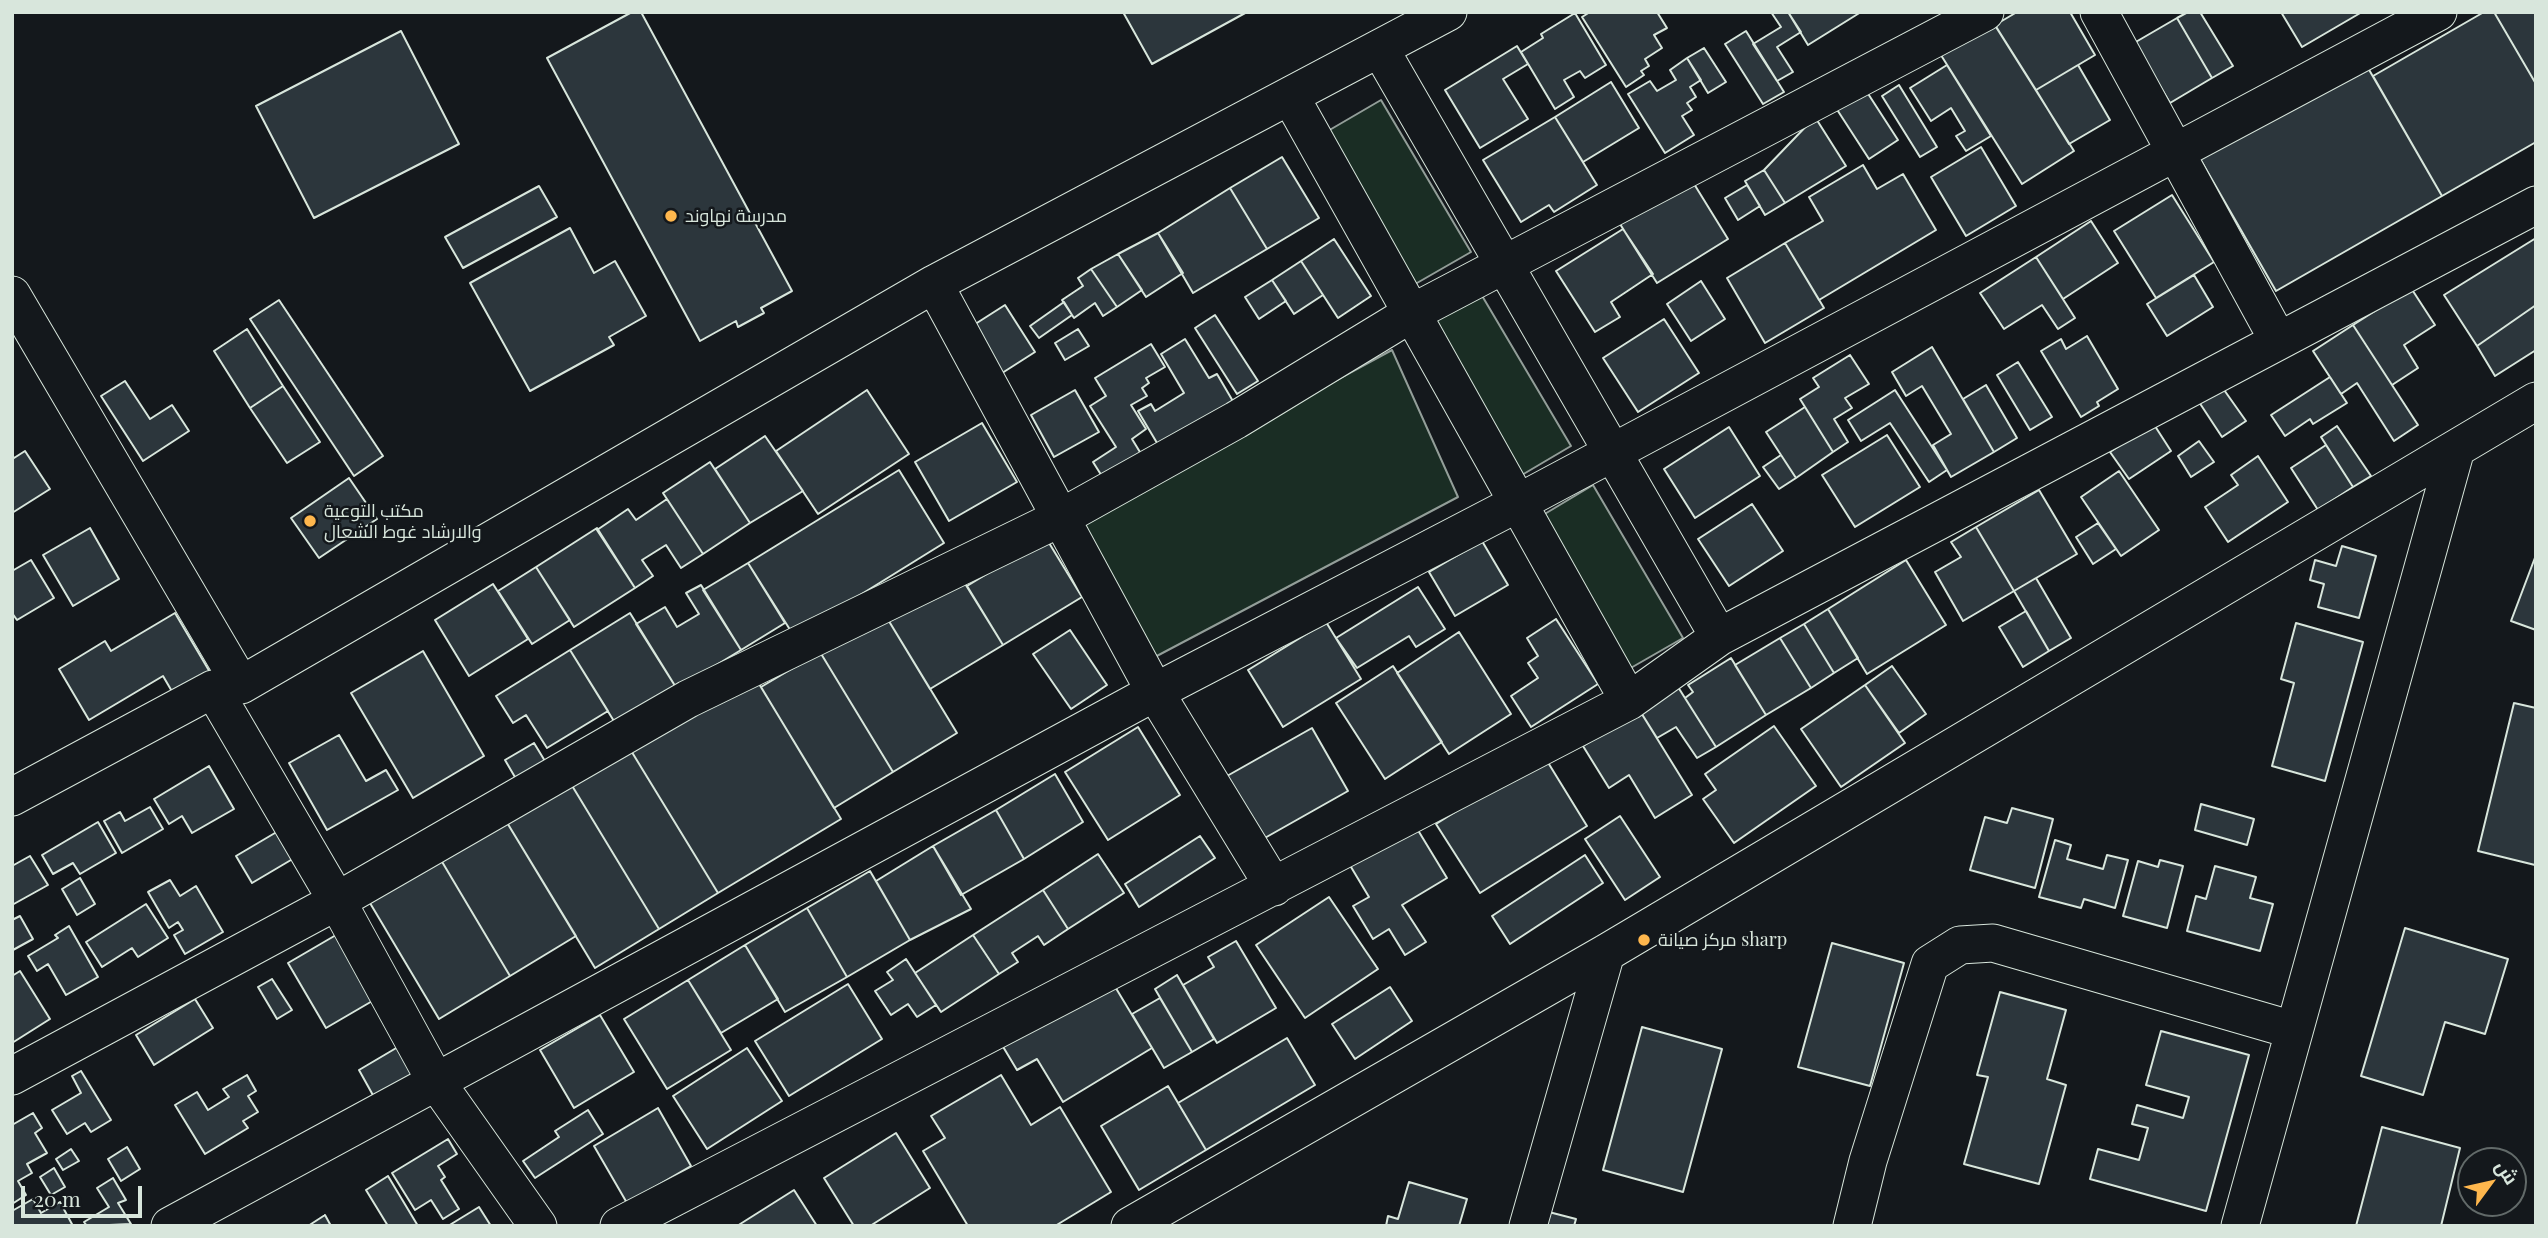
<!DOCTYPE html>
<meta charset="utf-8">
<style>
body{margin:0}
#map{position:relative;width:2548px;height:1238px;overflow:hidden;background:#14181c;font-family:"Playfair Display",Cairo,serif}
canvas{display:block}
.frame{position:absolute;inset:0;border:14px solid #d8e6dc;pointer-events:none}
.north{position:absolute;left:2457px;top:1147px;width:70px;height:70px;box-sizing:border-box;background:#14181c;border:2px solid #626a69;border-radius:50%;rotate:57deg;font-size:19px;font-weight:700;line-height:28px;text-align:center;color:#d8e6dc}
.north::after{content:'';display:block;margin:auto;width:24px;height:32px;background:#ffb74d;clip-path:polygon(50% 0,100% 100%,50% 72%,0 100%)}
.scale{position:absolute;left:21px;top:1186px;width:121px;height:32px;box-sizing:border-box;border:4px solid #d8e6dc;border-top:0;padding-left:9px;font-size:21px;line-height:24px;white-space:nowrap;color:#d8e6dc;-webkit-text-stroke:5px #14181c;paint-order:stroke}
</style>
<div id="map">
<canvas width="2548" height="1238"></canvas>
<div class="frame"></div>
<div class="north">ش</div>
<div class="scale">20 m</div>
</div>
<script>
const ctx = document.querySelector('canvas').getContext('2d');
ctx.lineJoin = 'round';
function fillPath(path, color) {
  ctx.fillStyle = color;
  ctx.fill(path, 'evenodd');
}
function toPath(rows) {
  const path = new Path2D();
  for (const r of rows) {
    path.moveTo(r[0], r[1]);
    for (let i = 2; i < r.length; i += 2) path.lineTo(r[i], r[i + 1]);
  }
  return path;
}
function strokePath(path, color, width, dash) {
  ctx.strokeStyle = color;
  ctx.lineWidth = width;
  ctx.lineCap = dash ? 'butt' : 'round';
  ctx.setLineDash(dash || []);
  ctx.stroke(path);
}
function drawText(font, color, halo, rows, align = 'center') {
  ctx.font = font + ' "Playfair Display",Cairo,serif';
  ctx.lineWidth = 5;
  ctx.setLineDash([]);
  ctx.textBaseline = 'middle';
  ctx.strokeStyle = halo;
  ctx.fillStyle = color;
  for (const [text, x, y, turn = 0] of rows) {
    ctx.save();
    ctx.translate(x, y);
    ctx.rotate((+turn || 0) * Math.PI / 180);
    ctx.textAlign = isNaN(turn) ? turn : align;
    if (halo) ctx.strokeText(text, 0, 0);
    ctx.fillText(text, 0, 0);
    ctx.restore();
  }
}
const green = toPath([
 [1381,100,1471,252,1410,287,1321,135,1381,100],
 [1481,294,1571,446,1510,482,1421,329,1481,294],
 [1392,350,1458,497,1153,658,1075,522,1392,350],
 [1593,485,1683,638,1622,673,1533,521,1593,485]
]);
fillPath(green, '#1a2d24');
strokePath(green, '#939e99', 2);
const building = toPath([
 [632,12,641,12,792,291,761,308,764,313,738,327,736,321,700,341,547,58,632,12],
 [1123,12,1247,12,1152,64,1123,12],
 [1590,12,1657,12,1667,28,1654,35,1662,48,1645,59,1649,66,1641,71,1644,75,1626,87,1582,17,1590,12],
 [1771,12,1788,12,1801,32,1777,47,1793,72,1777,81,1753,44,1781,27,1771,12],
 [1788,12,1861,12,1808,45,1788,12],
 [2017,12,2070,12,2095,55,2036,90,1995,25,2017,12],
 [2188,12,2200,12,2233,66,2212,78,2177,18,2188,12],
 [2281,12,2362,12,2302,47,2281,12],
 [2484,12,2494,12,2536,84,2536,142,2442,196,2373,76,2484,12],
 [2494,12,2536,12,2536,84,2494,12],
 [1575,13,1606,65,1585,78,1580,71,1564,80,1574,97,1555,109,1521,52,1543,38,1541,34,1575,13],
 [2177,18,2212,78,2170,103,2134,43,2177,18],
 [1991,19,2074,151,2022,184,1939,52,1991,19],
 [401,31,459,144,314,218,256,106,401,31],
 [1746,31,1784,92,1763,104,1725,44,1746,31],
 [1517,46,1528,64,1503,79,1528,119,1480,148,1445,90,1517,46],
 [1704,48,1726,82,1708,93,1687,58,1704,48],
 [1687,58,1701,80,1690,87,1696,97,1687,103,1692,110,1682,116,1694,135,1665,153,1628,94,1650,81,1657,91,1676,80,1670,70,1687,58],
 [2364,61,2442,196,2276,291,2199,157,2364,61],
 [1947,65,1991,136,1966,151,1956,136,1965,131,1951,108,1931,121,1910,88,1947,65],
 [2078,65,2110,120,2069,144,2036,90,2078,65],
 [1611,82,1639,128,1583,162,1555,117,1611,82],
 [1899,85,1937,147,1920,157,1882,96,1899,85],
 [1865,89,1898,140,1869,159,1836,108,1865,89],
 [1555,117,1597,185,1554,212,1549,205,1521,222,1483,160,1555,117],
 [1815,117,1846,166,1785,203,1764,170,1815,117],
 [1981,147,2016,206,1966,236,1931,177,1981,147],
 [1282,157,1319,218,1267,249,1230,188,1282,157],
 [1863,165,1877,189,1903,174,1936,230,1819,300,1785,243,1823,221,1809,197,1863,165],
 [1764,170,1785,203,1765,215,1745,181,1764,170],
 [1691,179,1728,239,1657,283,1620,224,1691,179],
 [1747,185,1760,206,1738,220,1725,198,1747,185],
 [539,186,557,217,463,268,445,237,539,186],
 [1230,188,1267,249,1193,293,1158,233,1230,188],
 [2172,195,2214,262,2156,298,2114,231,2172,195],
 [2091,221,2118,263,2063,299,2036,257,2091,221],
 [570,228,594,273,615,261,646,316,609,337,614,345,530,391,470,283,570,228],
 [1623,229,1653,274,1611,302,1620,317,1595,332,1556,271,1623,229],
 [1158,233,1183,273,1146,297,1118,254,1158,233],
 [2536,238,2536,305,2477,346,2444,295,2536,238],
 [1334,239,1371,296,1338,318,1301,261,1334,239],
 [1785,243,1824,308,1765,343,1727,278,1785,243],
 [1118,254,1142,290,1117,307,1091,269,1118,254],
 [2036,257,2075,318,2058,329,2042,305,2004,329,1980,293,2036,257],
 [1301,261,1323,295,1294,314,1272,280,1301,261],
 [1091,269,1117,307,1103,316,1095,303,1074,318,1062,300,1083,286,1078,278,1091,269],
 [2194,275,2213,307,2167,336,2147,304,2194,275],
 [1272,280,1286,301,1259,319,1245,297,1272,280],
 [1701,281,1725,319,1691,341,1667,304,1701,281],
 [2411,288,2435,325,2404,345,2418,368,2392,385,2353,325,2411,288],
 [279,300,383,456,354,476,250,319,279,300],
 [1064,302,1072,315,1039,338,1030,326,1064,302],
 [1005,305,1035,352,999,375,969,328,1005,305],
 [2536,305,2536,350,2495,376,2477,346,2536,305],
 [1215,315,1258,381,1237,394,1195,328,1215,315],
 [1664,319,1699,373,1638,412,1603,358,1664,319],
 [2353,325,2418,425,2394,441,2357,383,2341,394,2313,351,2353,325],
 [247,329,283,386,250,408,214,351,247,329],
 [1078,329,1089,346,1065,360,1055,343,1078,329],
 [2087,336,2118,389,2097,402,2099,406,2081,417,2041,351,2061,339,2066,349,2087,336],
 [1185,339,1209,378,1217,374,1234,403,1160,448,1138,411,1151,404,1155,411,1184,393,1161,354,1185,339],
 [1151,344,1165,367,1146,378,1149,383,1142,388,1147,396,1131,405,1146,429,1132,439,1143,457,1105,481,1093,462,1116,447,1090,406,1106,396,1095,378,1151,344],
 [1932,347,1994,452,1951,477,1933,445,1951,434,1922,386,1906,396,1892,372,1932,347],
 [1850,355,1869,384,1845,398,1852,408,1834,419,1848,442,1833,452,1800,399,1819,387,1813,378,1850,355],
 [2018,362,2052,417,2030,430,1997,375,2018,362],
 [2330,377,2347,403,2313,424,2310,419,2285,436,2271,415,2330,377],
 [125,381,150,419,172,405,189,431,143,461,101,396,125,381],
 [1986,385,2017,438,1994,452,1963,399,1986,385],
 [283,386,320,442,287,463,250,408,283,386],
 [2222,387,2246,421,2222,437,2199,402,2222,387],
 [867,390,909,454,818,514,776,451,867,390],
 [1075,390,1099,432,1054,457,1031,415,1075,390],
 [1895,390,1947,470,1929,482,1890,423,1861,441,1848,420,1895,390],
 [1805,407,1833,452,1796,478,1766,432,1805,407],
 [982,423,1017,482,949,521,915,462,982,423],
 [2153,423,2171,451,2129,479,2110,452,2153,423],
 [2337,426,2371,476,2353,487,2321,437,2337,426],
 [1729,427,1760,476,1695,518,1664,469,1729,427],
 [1887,435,1920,487,1855,527,1822,475,1887,435],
 [765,436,803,491,750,523,715,469,765,436],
 [2199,441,2214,462,2191,477,2178,456,2199,441],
 [2326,445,2353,487,2318,510,2291,468,2326,445],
 [25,451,50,489,12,513,12,456,14,458,25,451],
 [1781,455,1796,478,1779,489,1763,467,1781,455],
 [2258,456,2288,502,2228,542,2205,507,2238,485,2231,475,2258,456],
 [710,462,750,523,703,554,663,493,710,462],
 [899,470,944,543,794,636,748,563,899,470],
 [2119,471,2159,530,2121,556,2081,497,2119,471],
 [349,478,377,519,319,558,291,518,349,478],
 [2039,490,2077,554,2014,591,1976,527,2039,490],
 [667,499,703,554,681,568,666,545,642,560,653,576,635,588,597,530,628,509,636,520,667,499],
 [1752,504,1783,551,1729,586,1698,539,1752,504],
 [2098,523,2116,549,2093,564,2076,537,2098,523],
 [1976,527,2014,591,1963,621,1935,572,1961,557,1951,542,1976,527],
 [90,528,119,579,73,606,43,555,90,528],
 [597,528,635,588,574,627,536,567,597,528],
 [1046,538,1082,597,1003,645,967,586,1046,538],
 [1482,541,1508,585,1455,616,1429,572,1482,541],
 [2342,546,2376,556,2359,618,2318,607,2324,584,2310,580,2315,560,2336,566,2342,546],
 [2536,555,2536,630,2511,621,2536,555],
 [31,560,54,598,17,620,12,613,12,571,31,560],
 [1906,560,1946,625,1867,674,1828,609,1906,560],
 [748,563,785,623,741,650,703,590,748,563],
 [536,567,570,620,532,644,498,591,536,567],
 [956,569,1003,645,930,689,884,613,956,569],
 [2036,578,2071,638,2049,651,2014,591,2036,578],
 [493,584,528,639,469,676,435,620,493,584],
 [701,585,741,650,677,689,636,624,665,607,677,627,699,614,686,593,701,585],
 [1418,587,1445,629,1416,647,1409,636,1357,668,1336,638,1418,587],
 [1828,609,1858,658,1834,673,1804,624,1828,609],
 [2026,611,2049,651,2023,667,1999,627,2026,611],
 [175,613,214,679,177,700,163,676,89,720,59,669,105,641,111,651,175,613],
 [630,613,677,689,617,726,570,650,630,613],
 [884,613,957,733,893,772,820,652,884,613],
 [1556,619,1598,684,1531,727,1511,696,1538,678,1528,663,1538,656,1527,638,1556,619],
 [1326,622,1361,679,1283,727,1248,670,1326,622],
 [2296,623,2363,642,2325,781,2272,766,2294,683,2281,679,2296,623],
 [1804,624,1834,673,1811,688,1780,638,1804,624],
 [1070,630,1107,685,1071,709,1033,654,1070,630],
 [1459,632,1511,714,1449,754,1397,673,1459,632],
 [1780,638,1811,688,1766,715,1735,665,1780,638],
 [570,650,608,711,547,748,526,715,513,723,496,696,570,650],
 [423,651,484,756,413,798,351,693,423,651],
 [820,652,893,772,834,808,761,687,820,652],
 [1731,658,1766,715,1716,747,1685,698,1693,692,1688,685,1731,658],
 [1393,666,1442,742,1385,779,1336,703,1393,666],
 [1892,666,1926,714,1899,733,1865,685,1892,666],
 [753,674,841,819,718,893,630,749,753,674],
 [1865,685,1905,743,1841,787,1801,729,1865,685],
 [1678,687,1716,747,1697,758,1676,727,1657,738,1640,711,1678,687],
 [2514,703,2536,708,2535,865,2478,851,2514,703],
 [1640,711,1692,795,1655,818,1629,775,1609,788,1583,746,1640,711],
 [1774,726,1816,786,1734,843,1703,799,1716,790,1705,774,1774,726],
 [1138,727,1180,795,1108,840,1065,772,1138,727],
 [1312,728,1348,791,1263,839,1227,776,1312,728],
 [339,735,366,781,386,770,398,790,327,830,289,763,339,735],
 [534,743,548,766,519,784,505,760,534,743],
 [630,749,718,893,659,929,571,784,630,749],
 [1544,756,1587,826,1480,893,1436,824,1544,756],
 [209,766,234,809,192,833,182,816,169,824,154,799,209,766],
 [1055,774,1083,822,1024,859,996,810,1055,774],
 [571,784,659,929,595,968,503,816,571,784],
 [2201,804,2254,819,2247,845,2195,830,2201,804],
 [150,807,163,829,122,853,104,821,120,812,125,821,150,807],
 [2012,808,2053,819,2035,888,1970,870,1985,817,2007,823,2012,808],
 [996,810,1024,859,961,895,933,846,996,810],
 [503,816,576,936,510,976,438,855,503,816],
 [1620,816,1660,877,1625,900,1585,839,1620,816],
 [98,822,116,853,80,874,73,863,53,874,42,855,98,822],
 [1413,822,1447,878,1402,905,1426,942,1405,955,1389,929,1373,939,1353,906,1369,897,1348,862,1413,822],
 [280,830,296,857,252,883,236,856,280,830],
 [1200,836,1215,858,1139,907,1125,884,1200,836],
 [2055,840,2071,845,2067,859,2103,869,2107,855,2128,860,2115,908,2084,899,2081,908,2039,897,2055,840],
 [933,846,971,909,910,940,876,881,933,846],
 [1098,854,1124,893,1068,929,1043,890,1098,854],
 [438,855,510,976,439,1019,367,898,438,855],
 [1585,855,1603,883,1510,944,1492,916,1585,855],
 [30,856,48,885,12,905,12,866,30,856],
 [2160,860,2183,866,2167,928,2123,916,2138,861,2158,867,2160,860],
 [2215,866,2256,877,2250,898,2273,904,2260,951,2187,931,2196,896,2206,899,2215,866],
 [870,871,910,940,847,977,807,908,870,871],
 [80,878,95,904,77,915,62,889,80,878],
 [170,880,180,896,196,886,223,932,185,954,174,935,183,930,178,922,169,928,148,892,170,880],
 [1043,890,1068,929,1044,945,1038,936,1012,953,1018,962,999,974,973,935,1043,890],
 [1329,897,1378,969,1305,1018,1256,945,1329,897],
 [146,904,168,938,138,957,132,948,102,967,86,942,146,904],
 [807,908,847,977,785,1012,745,945,807,908],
 [20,916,33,939,13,950,12,920,20,916],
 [69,926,98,977,66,995,48,964,37,971,28,956,58,938,55,935,69,926],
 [2405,928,2508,959,2485,1034,2445,1022,2423,1095,2361,1076,2405,928],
 [336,935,374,1000,326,1028,288,963,336,935],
 [973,935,999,974,941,1012,915,973,973,935],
 [1236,941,1276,1008,1217,1043,1183,985,1214,967,1208,957,1236,941],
 [1832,943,1904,963,1870,1086,1798,1067,1832,943],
 [745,945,778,999,721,1033,688,980,745,945],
 [906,959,936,1005,917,1017,908,1004,891,1015,875,991,893,980,887,972,906,959],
 [20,971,50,1019,12,1043,12,976,20,971],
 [1177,975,1214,1039,1192,1052,1155,989,1177,975],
 [272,979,292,1010,277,1019,258,987,272,979],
 [688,980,731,1050,667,1089,624,1019,688,980],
 [1111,980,1152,1048,1063,1102,1037,1059,1017,1070,1002,1045,1111,980],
 [848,984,882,1039,789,1096,755,1041,848,984],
 [1390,987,1412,1021,1355,1059,1332,1024,1390,987],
 [2000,992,2066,1010,2047,1079,2066,1085,2039,1184,1964,1164,1988,1077,1977,1075,2000,992],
 [1160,998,1192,1052,1164,1068,1132,1014,1160,998],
 [195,999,213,1028,154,1065,136,1035,195,999],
 [600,1015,634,1072,574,1108,540,1050,600,1015],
 [1642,1027,1722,1049,1683,1192,1603,1170,1642,1027],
 [2161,1031,2249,1055,2206,1211,2090,1179,2098,1149,2139,1160,2148,1128,2132,1124,2137,1105,2183,1118,2189,1097,2146,1085,2161,1031],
 [1287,1038,1315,1085,1206,1150,1178,1103,1287,1038],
 [403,1044,419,1071,374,1097,359,1070,403,1044],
 [747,1048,782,1101,707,1149,673,1096,747,1048],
 [81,1071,111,1120,91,1132,85,1123,67,1134,52,1110,81,1093,72,1076,81,1071],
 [247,1075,256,1091,248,1096,258,1112,243,1121,248,1128,205,1154,175,1105,197,1092,208,1110,229,1097,223,1089,247,1075],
 [1001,1075,1031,1125,1060,1107,1111,1192,1055,1226,968,1226,923,1151,945,1138,931,1116,1001,1075],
 [1168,1086,1206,1150,1139,1190,1101,1126,1168,1086],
 [658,1108,691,1166,627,1203,594,1146,658,1108],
 [588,1110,603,1134,535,1178,523,1161,559,1137,555,1131,588,1110],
 [33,1113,42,1128,35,1133,47,1153,27,1164,32,1173,18,1181,26,1195,12,1204,12,1125,33,1113],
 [2382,1127,2460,1148,2441,1226,2356,1226,2382,1127],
 [896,1133,930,1188,870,1226,854,1226,824,1178,896,1133],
 [448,1139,457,1154,438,1166,445,1177,441,1180,459,1209,443,1219,431,1200,415,1210,392,1173,448,1139],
 [127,1147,140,1169,121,1181,108,1159,127,1147],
 [71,1149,79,1161,63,1170,56,1159,71,1149],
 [54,1168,65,1187,51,1195,40,1177,54,1168],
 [388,1176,418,1226,388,1226,366,1190,388,1176],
 [113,1178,126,1200,118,1203,131,1224,87,1226,84,1222,109,1207,97,1188,113,1178],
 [1409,1182,1467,1199,1459,1226,1386,1226,1388,1216,1398,1219,1409,1182],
 [794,1190,817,1226,737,1226,794,1190],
 [33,1199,41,1213,60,1202,73,1226,12,1226,12,1211,33,1199],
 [479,1207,491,1226,448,1226,479,1207],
 [1545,1211,1576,1219,1574,1226,1541,1226,1545,1211],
 [325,1215,331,1226,308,1226,325,1215]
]);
fillPath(building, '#2c363c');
strokePath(building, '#d8e6dc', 2);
const street = toPath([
 [2099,12,2278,340],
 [1380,49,1719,637],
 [1290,96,1629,701],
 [934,284,1155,692,1274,887],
 [12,295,241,685],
 [213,689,337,901,435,1080,538,1226],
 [12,797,213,689,241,685,934,284,1448,12],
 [12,1076,337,901,688,699,1062,517,1236,420,1412,313,1985,12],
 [170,1226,1155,692,1518,503,2438,12],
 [619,1226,1629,701,1719,637,2536,205],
 [1130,1226,1606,953,2536,401],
 [1528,1226,1606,953],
 [1852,1226,1868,1161,1930,964,1960,945,1993,943,2293,1030],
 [2240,1226,2456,449]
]);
strokePath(street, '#d8e6dc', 39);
strokePath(street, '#14181c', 37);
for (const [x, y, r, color] of [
 [671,216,7,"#ffb74d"],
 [310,521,7,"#ffb74d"],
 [1644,940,7,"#ffb74d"]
]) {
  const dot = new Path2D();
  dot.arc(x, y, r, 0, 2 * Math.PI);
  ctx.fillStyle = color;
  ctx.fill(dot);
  strokePath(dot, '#14181c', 2.5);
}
drawText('18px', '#d8e6dc', '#14181c', [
 ["مدرسة نهاوند",685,216],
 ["مكتب التوعية",324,511],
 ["والارشاد غوط الشعال",324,532],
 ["مركز صيانة sharp",1658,940]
], 'left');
</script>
